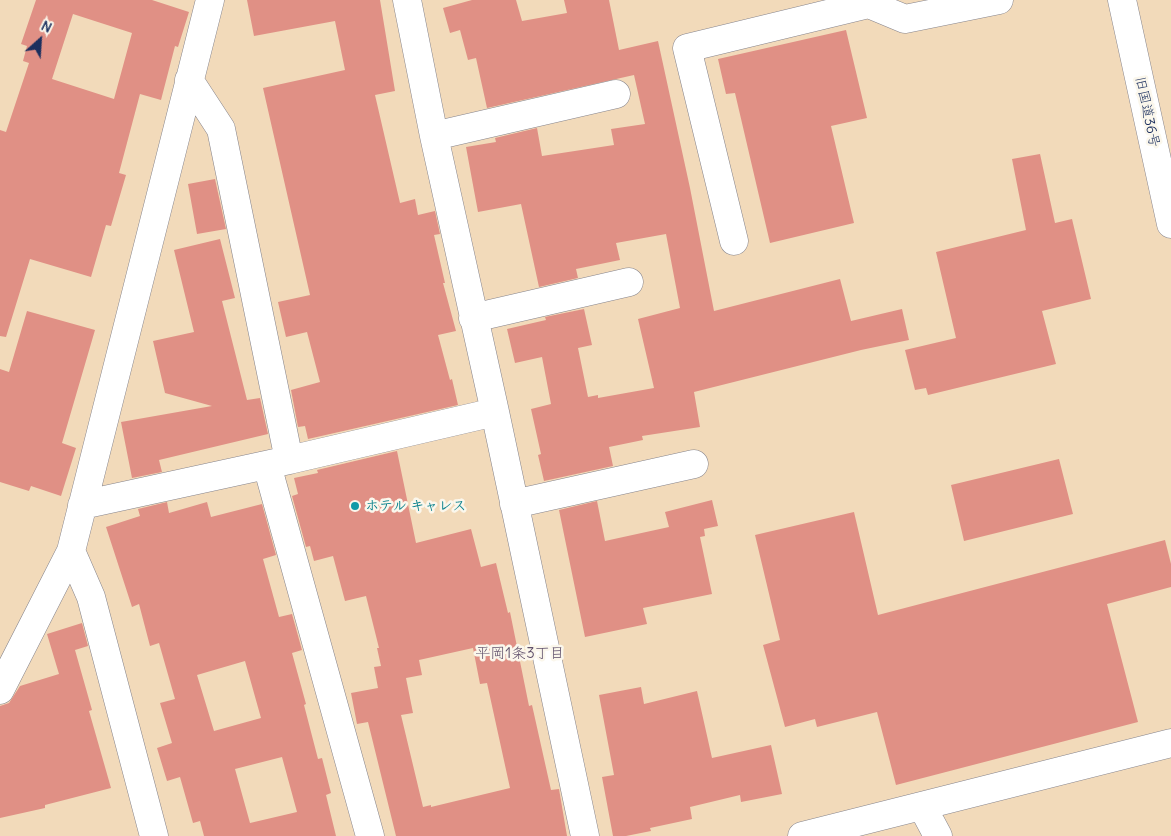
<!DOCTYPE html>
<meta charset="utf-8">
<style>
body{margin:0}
#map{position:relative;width:1171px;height:836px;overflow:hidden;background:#f2daba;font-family:Delius,sans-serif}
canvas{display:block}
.north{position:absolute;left:15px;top:15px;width:50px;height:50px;-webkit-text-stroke:4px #fbf7ec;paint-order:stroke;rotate:26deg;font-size:14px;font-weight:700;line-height:20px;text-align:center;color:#1b2f5e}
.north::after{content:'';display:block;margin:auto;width:18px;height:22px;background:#1b2f5e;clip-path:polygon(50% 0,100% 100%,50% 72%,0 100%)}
</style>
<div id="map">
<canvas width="1171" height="836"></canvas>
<div class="north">N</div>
</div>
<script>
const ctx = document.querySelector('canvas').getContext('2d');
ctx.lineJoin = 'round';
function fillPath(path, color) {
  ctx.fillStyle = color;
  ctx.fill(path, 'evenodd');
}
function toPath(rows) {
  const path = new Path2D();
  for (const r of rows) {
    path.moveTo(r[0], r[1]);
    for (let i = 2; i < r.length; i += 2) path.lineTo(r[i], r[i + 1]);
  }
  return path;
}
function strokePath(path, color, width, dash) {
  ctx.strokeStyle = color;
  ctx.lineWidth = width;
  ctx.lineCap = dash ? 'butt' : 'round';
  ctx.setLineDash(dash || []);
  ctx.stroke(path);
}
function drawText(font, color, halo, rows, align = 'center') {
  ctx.font = font + ' Delius,"Klee One",sans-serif';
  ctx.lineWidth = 5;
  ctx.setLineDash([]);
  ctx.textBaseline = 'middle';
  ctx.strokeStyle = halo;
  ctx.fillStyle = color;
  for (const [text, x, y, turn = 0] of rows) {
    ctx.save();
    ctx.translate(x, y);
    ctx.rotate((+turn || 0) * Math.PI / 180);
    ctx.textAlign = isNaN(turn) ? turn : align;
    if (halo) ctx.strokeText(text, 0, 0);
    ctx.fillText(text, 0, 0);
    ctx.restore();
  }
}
fillPath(toPath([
 [36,0,152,0,189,12,178,47,175,46,161,100,140,94,119,173,126,175,111,226,106,225,91,277,30,259,6,337,0,336,0,130,6,132,29,63,23,61,27,46,21,44],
 [73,14,132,33,114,99,52,79],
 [247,0,380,0,395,91,375,95,400,203,415,199,418,215,435,211,440,234,434,235,445,283,443,283,456,331,438,335,450,380,452,379,458,405,308,439,305,426,298,427,291,390,320,382,307,332,286,337,278,302,310,295,263,88,345,70,335,21,254,36],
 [472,0,516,0,522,21,567,13,564,0,609,0,619,50,658,41,690,188,714,311,840,279,851,321,902,309,909,340,861,350,694,392,700,427,642,436,643,440,609,447,613,466,544,481,538,455,541,454,531,409,551,404,542,357,515,363,507,329,546,320,545,317,584,309,592,345,578,348,588,397,598,395,598,398,654,388,638,319,680,308,666,234,616,243,620,260,576,269,578,278,539,287,521,204,478,212,466,147,496,142,495,138,537,128,542,156,614,145,611,129,645,124,634,75,487,108,476,58,468,60,460,30,450,33,443,8],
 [846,30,867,118,831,126,854,223,770,243,735,93,726,94,718,59],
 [1040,154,1055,223,1072,219,1091,299,1042,311,1056,364,928,395,926,388,915,390,905,350,956,338,936,252,1026,230,1012,159],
 [215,179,226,229,197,234,188,184],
 [220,239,235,298,222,301,247,400,260,398,268,434,159,460,162,472,132,478,121,422,212,406,165,393,153,341,194,332,174,250],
 [27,311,95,330,62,443,76,448,61,496,31,486,29,491,0,482,0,369,9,372],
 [397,451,416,543,471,529,481,567,496,563,508,613,510,612,529,706,532,705,551,790,559,789,567,836,396,836,368,722,357,724,351,693,378,688,374,667,381,666,377,648,379,648,366,596,345,601,333,556,314,561,310,546,306,547,292,496,298,494,294,478,318,473,317,470],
 [473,648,480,684,487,683,510,788,431,807,431,805,423,807,401,715,413,713,406,678,422,675,419,660],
 [1059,459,1073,514,964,541,951,485],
 [712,500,718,526,704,529,705,536,700,537,712,594,643,608,647,624,585,637,559,510,597,501,605,541,669,527,665,512],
 [167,502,169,513,207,502,211,517,262,504,276,555,263,559,279,617,292,614,302,650,292,653,306,704,304,705,318,759,322,758,331,793,326,795,336,836,204,836,200,821,193,823,180,777,167,781,157,748,172,743,160,703,175,699,159,643,150,646,139,604,132,607,106,527,140,516,138,509],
 [245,661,261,718,214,731,197,675],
 [282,757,297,812,250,823,235,769],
 [854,512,878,615,1165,540,1171,564,1171,587,1107,604,1138,722,896,785,877,712,817,727,815,719,785,727,763,645,780,640,755,535],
 [82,623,88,646,75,650,92,710,89,711,111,788,45,805,45,808,0,818,0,706,9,703,20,686,59,674,47,634],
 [641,687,644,704,697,691,712,758,771,745,782,794,741,802,740,795,690,807,692,819,650,828,651,831,626,836,613,836,602,777,614,775,599,695]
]), '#e09085');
const minor = toPath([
 [407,0,434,136,495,412,585,836],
 [1122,0,1171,224],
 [434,136,616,94],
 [734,241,687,48,869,4,905,19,999,0],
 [473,318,629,282],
 [289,460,495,412],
 [267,465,370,836],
 [514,504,694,464],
 [82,505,289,460,221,129,189,80],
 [71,551,91,597,154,836],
 [0,690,71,551,210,0],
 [922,806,938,836],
 [802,836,1171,743]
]);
strokePath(minor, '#86848c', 29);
strokePath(minor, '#fff', 28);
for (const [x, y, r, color] of [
 [355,506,5,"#0f9aa8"]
]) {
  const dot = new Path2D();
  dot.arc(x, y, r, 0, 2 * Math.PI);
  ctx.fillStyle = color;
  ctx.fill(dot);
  strokePath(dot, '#fbf7ec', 2);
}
drawText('14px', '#1b2f5e', '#fbf7ec', [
 ["旧国道36号",1147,112,78]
]);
drawText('bold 14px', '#0d838f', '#fbf7ec', [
 ["ホテル キャレス",365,506]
], 'left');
drawText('15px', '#60516c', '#fbf7ec', [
 ["平岡1条3丁目",520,654]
]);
</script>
